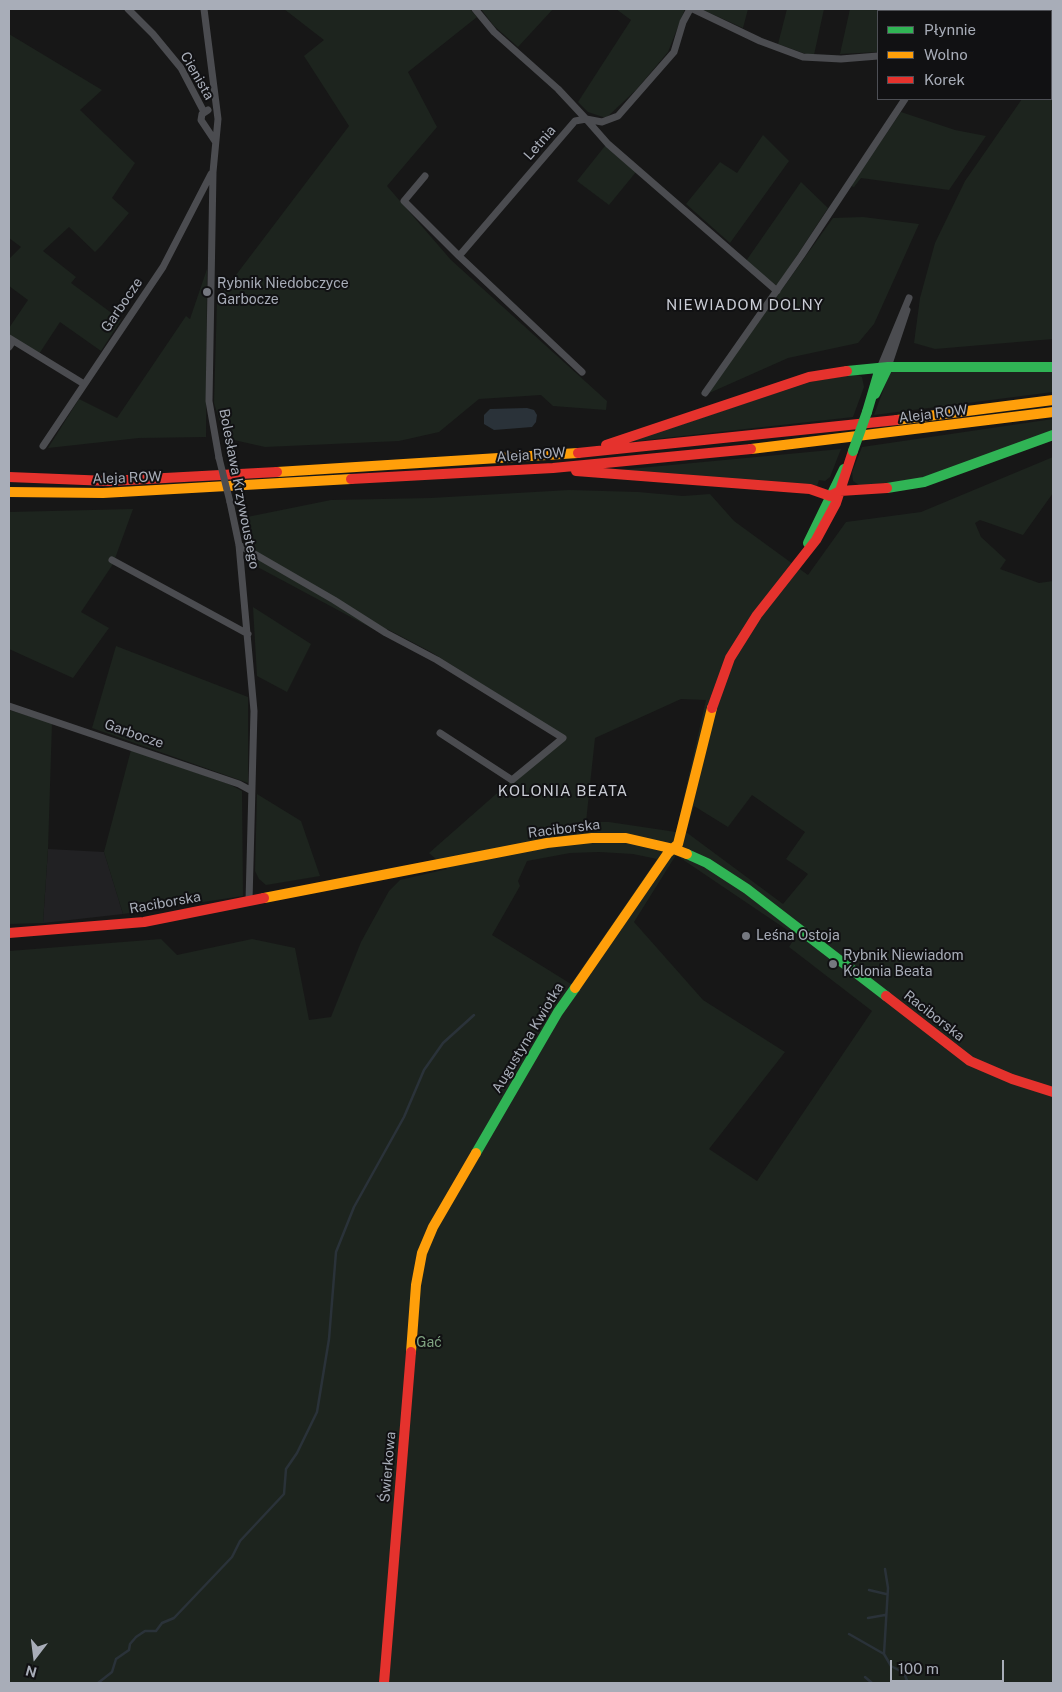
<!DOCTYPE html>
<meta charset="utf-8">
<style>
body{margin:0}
#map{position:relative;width:1062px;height:1692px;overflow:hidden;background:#171717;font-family:"Public Sans",sans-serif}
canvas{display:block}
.frame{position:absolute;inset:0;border:10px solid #a8adb8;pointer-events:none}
.legend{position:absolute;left:877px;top:10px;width:175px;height:90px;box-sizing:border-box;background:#111113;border:1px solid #4d4f55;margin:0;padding:6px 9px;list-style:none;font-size:15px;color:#a8adb8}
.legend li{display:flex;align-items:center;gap:10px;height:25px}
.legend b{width:25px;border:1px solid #4d4f55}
.north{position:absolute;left:10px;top:1632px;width:50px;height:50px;-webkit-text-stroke:4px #111113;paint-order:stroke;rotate:195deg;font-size:14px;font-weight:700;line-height:20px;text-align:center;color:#a8adb8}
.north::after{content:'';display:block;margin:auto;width:18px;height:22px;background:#a8adb8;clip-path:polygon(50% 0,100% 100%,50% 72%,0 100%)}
.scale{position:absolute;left:890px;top:1660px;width:114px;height:22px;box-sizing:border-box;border:2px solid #a8adb8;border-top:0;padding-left:6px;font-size:15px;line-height:18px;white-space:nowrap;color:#a8adb8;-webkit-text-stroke:4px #111113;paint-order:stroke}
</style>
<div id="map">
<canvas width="1062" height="1692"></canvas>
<div class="frame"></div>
<ul class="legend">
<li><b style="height:6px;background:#30b455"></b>Płynnie</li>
<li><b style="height:6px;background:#ff9f0a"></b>Wolno</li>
<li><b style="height:6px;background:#e5322d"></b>Korek</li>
</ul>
<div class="north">N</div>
<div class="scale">100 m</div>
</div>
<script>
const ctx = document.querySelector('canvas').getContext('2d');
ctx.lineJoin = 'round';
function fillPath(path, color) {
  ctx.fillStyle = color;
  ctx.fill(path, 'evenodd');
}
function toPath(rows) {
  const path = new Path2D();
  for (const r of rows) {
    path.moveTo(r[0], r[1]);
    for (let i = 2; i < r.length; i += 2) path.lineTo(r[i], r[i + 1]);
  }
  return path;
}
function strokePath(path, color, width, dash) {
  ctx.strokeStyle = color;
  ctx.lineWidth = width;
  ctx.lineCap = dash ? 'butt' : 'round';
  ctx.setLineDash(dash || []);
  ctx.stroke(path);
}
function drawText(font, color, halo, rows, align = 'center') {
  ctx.font = font + ' "Public Sans",sans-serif';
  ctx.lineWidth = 4;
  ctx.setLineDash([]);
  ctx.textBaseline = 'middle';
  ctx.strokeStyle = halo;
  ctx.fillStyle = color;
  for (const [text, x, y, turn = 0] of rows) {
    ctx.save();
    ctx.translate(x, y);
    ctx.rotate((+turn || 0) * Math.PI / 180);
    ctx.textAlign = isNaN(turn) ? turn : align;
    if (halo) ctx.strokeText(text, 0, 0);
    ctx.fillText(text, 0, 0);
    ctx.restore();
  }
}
fillPath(toPath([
 [48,849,104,852,123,914,43,923]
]), '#212123');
fillPath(toPath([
 [284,9,470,9,477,17,408,72,437,127,387,186,451,260,607,401,606,410,553,406,541,395,479,399,439,432,399,441,265,447,225,438,214,403,217,300,349,126,304,56,324,40],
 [481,9,553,9,518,47,494,26],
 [616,9,685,9,668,52,636,90,606,118,588,112,578,102,631,20],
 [701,9,748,9,743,28],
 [787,9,824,9,814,55,806,54,778,44],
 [850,9,887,9,887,11,878,11,878,52,840,54],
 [9,34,102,90,80,110,135,163,112,198,129,213,102,245,95,252,69,227,43,251,76,277,71,283,121,320,101,351,60,322,39,354,9,335,9,328,28,300,9,286,9,259,21,247,9,238],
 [1051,68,1053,69,1053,339,935,349,914,343,920,298,935,243,965,181,1022,99,1051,99],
 [901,112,955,130,986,136,949,190,861,178,854,187,851,186],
 [763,135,789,161,730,243,686,204,720,162,737,173],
 [605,146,636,172,609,205,577,181],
 [801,182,828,208,777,286,746,261],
 [863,217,919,224,874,324,858,343,788,358,707,394,833,218],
 [207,269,206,437,139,438,48,448,79,399,117,418,186,316,190,319],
 [1053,371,1053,392,874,415,890,372],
 [856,374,862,377,864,387,853,417,628,442,810,382],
 [1053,419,1053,432,959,466,917,479,869,485,859,485,853,481,852,472,862,447],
 [841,449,830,477,825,481,819,480,817,486,608,471],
 [1053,457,1053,493,1023,535,980,520,975,523,981,537,1006,560,1000,569,1039,583,1053,581,1053,1683,9,1683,9,951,161,939,177,955,252,939,295,948,309,1020,331,1017,361,942,389,891,400,880,447,869,429,853,512,780,566,737,431,652,387,629,375,630,252,564,247,517,331,500,431,498,569,490,638,492,683,496,710,494,734,521,808,575,846,522,921,512],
 [681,699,706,700,676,832,609,822,586,822,595,738],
 [752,795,805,832,786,859,808,874,783,904,686,832,694,806,728,827],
 [599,852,633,854,657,859,571,984,492,935,520,886,518,881,527,861,570,853],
 [676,855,796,936,789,947,872,1011,757,1181,709,1149,785,1052,703,1000,634,922],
 [133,509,113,564,81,612,109,628,73,678,9,649,9,512],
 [253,607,311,644,287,692,257,676],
 [116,646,248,697,248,783,92,728],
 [9,710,52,723,48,849,43,923,9,924],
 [131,750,229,784,242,791,243,896,123,914,104,852],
 [257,794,301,821,320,876,266,885,259,879,255,871]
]), '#1d241e');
fillPath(toPath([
 [527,408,534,410,537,415,536,422,532,427,494,430,484,424,484,415,490,409]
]), '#2a3239');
strokePath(toPath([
 [885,1569,888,1588,884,1654,891,1666,904,1673,908,1683],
 [869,1590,886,1594],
 [868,1618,885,1615],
 [849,1634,884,1654],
 [865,1677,872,1683],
 [98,1683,112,1672,116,1659,129,1650,130,1644,136,1637,145,1631,156,1631,162,1623,174,1618,232,1557,240,1541,284,1494,286,1469,297,1453,317,1412,329,1339,336,1252,354,1207,404,1117,424,1070,443,1043,474,1015]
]), '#2a3239', 2.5);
strokePath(toPath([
 [128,9,153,34,181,68,204,112],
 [204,9,218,119,213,172,209,401,219,458],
 [475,9,494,32,558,89,586,119,602,122,618,116,674,52,683,22,690,9],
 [693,9,760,41,803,57,841,59,878,56],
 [208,110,202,114,201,120,215,141],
 [425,176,404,201,459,256],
 [9,338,84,384],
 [9,347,13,341],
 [888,367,907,310],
 [880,368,909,298],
 [582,372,459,256,575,121,586,119,608,144,777,291],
 [705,393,801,256,905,99],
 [43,446,163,267,211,174],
 [230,502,239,545,254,711,249,901],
 [239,545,334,600,386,633,437,660,563,738,512,780,440,733],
 [112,560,248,634],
 [9,706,239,784,250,790]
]), '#4b4c50', 7);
strokePath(toPath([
 [847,371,888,367,1053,367],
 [875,394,888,367],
 [867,412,880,368],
 [887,488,924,482,1053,435],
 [808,543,844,469],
 [687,854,707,863,747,889,886,996],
 [476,1153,558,1012,575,988]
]), '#30b455', 10);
strokePath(toPath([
 [897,420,1053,400],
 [751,449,1053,412],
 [277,472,578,453],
 [9,492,103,493,351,479],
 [264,898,547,843,592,838,626,838,674,849,687,854],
 [575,988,668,853,678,844,712,708],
 [411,1352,416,1285,422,1253,433,1227,476,1153]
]), '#ff9f0a', 10);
strokePath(toPath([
 [606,445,809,377,847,371],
 [578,453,897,420],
 [576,471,810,489,830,496,840,491,887,488],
 [9,477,109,481,277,472],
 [351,479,553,468,751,449],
 [712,708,730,658,757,615,816,540,836,503,853,451],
 [9,933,144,922,264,898],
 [886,996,970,1061,1012,1079,1053,1092],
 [384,1683,411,1352]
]), '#e5322d', 10);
strokePath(toPath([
 [219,458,230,502]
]), '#4b4c50', 7);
strokePath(toPath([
 [853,451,867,412]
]), '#30b455', 10);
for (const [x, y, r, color] of [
 [207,292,5,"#757880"],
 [746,936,5,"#757880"],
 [833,964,5,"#757880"]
]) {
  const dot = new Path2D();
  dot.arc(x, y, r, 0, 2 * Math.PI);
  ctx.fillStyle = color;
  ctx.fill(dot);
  strokePath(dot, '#111113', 2);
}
drawText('14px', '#a8adb8', '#111113', [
 ["Cienista",197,76,60],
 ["Letnia",540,143,-49],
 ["Garbocze",122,305,-56],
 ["Aleja ROW",933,414,-7],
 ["Aleja ROW",531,455,-4],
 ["Aleja ROW",127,478,-2],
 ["Bolesława Krzywoustego",239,489,79],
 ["Garbocze",134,734,19],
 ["Raciborska",564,829,-7],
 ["Raciborska",165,903,-10],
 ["Raciborska",934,1016,38],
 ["Augustyna Kwiotka",528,1038,-59],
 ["Świerkowa",388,1467,-85]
]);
drawText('14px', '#a8adb8', '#111113', [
 ["Rybnik Niedobczyce",217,284],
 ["Garbocze",217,300],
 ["Leśna Ostoja",756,936],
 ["Rybnik Niewiadom",843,956],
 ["Kolonia Beata",843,972]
], 'left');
drawText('14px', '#7fa381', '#111113', [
 ["Gać",429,1343]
]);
ctx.letterSpacing = '1px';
drawText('15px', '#c9ccd4', '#111113', [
 ["NIEWIADOM DOLNY",745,305],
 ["KOLONIA BEATA",563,791]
]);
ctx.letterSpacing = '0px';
</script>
